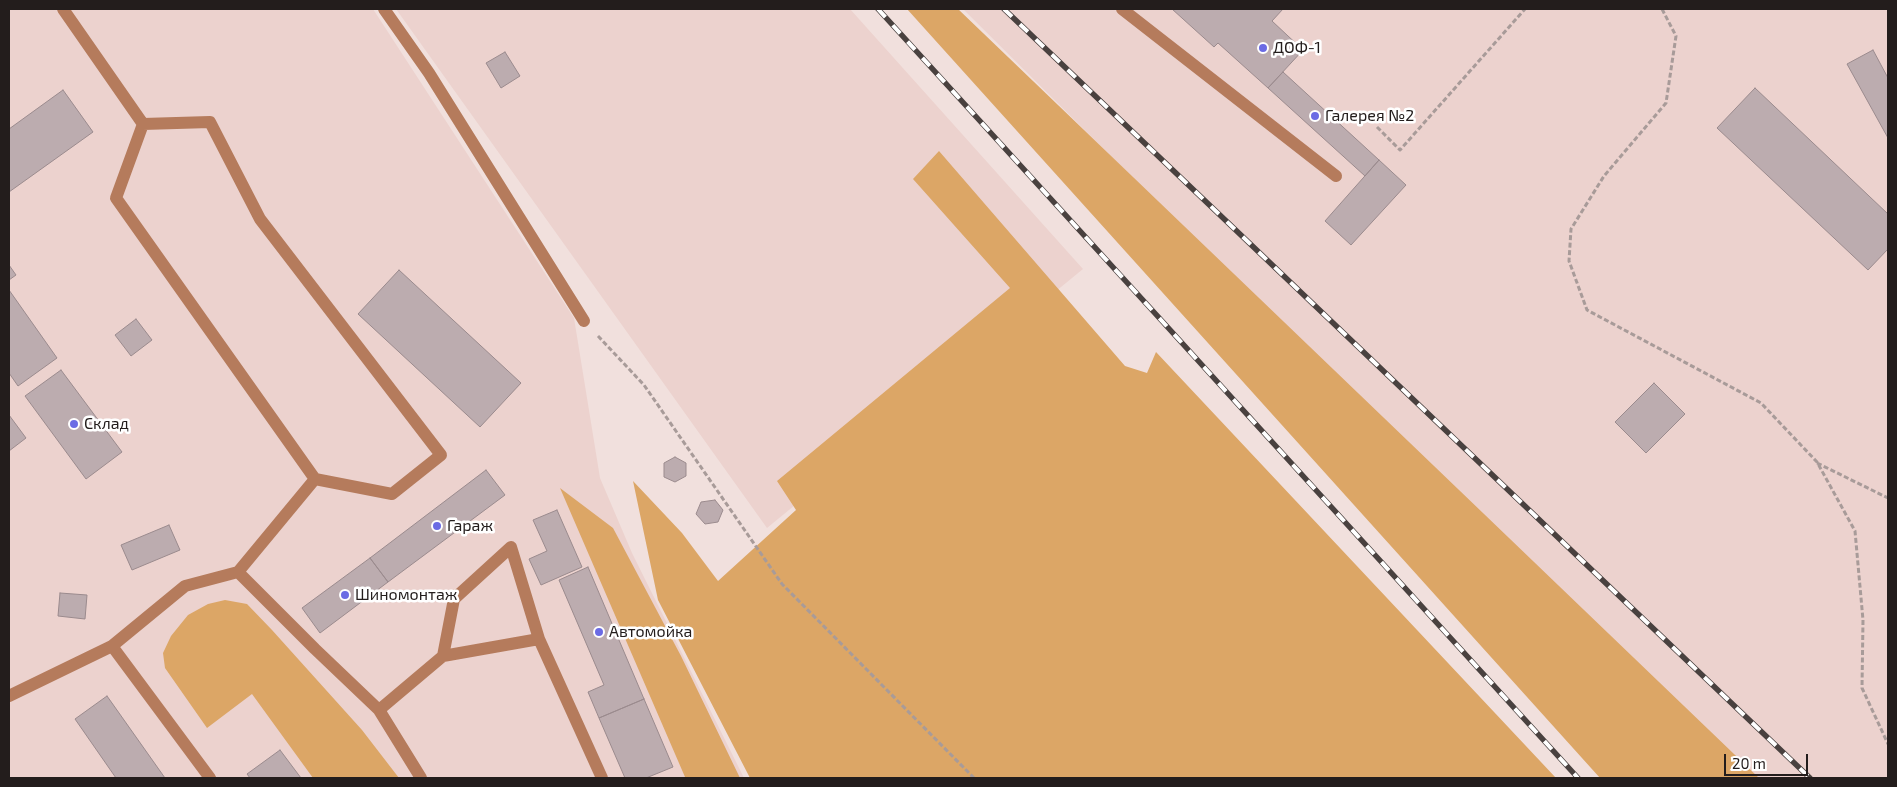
<!DOCTYPE html>
<meta charset="utf-8">
<style>
body{margin:0}
#map{position:relative;width:1897px;height:787px;overflow:hidden;background:#f1e0dd;font-family:"Exo 2",sans-serif}
canvas{display:block}
.frame{position:absolute;inset:0;border:10px solid #231d1c;pointer-events:none}
.scale{position:absolute;left:1724px;top:754px;width:84px;height:22px;box-sizing:border-box;border:2px solid #231d1c;border-top:0;padding-left:6px;font-size:15px;line-height:18px;white-space:nowrap;color:#231d1c;-webkit-text-stroke:4px #fff;paint-order:stroke}
</style>
<div id="map">
<canvas width="1897" height="787"></canvas>
<div class="frame"></div>
<div class="scale">20 m</div>
</div>
<script>
const ctx = document.querySelector('canvas').getContext('2d');
ctx.lineJoin = 'round';
function fillPath(path, color) {
  ctx.fillStyle = color;
  ctx.fill(path, 'evenodd');
}
function toPath(rows) {
  const path = new Path2D();
  for (const r of rows) {
    path.moveTo(r[0], r[1]);
    for (let i = 2; i < r.length; i += 2) path.lineTo(r[i], r[i + 1]);
  }
  return path;
}
function strokePath(path, color, width, dash) {
  ctx.strokeStyle = color;
  ctx.lineWidth = width;
  ctx.lineCap = dash ? 'butt' : 'round';
  ctx.setLineDash(dash || []);
  ctx.stroke(path);
}
function drawText(font, color, halo, rows, align = 'center') {
  ctx.font = font + ' "Exo 2",sans-serif';
  ctx.lineWidth = 5;
  ctx.setLineDash([]);
  ctx.textBaseline = 'middle';
  ctx.strokeStyle = halo;
  ctx.fillStyle = color;
  for (const [text, x, y, turn = 0] of rows) {
    ctx.save();
    ctx.translate(x, y);
    ctx.rotate((+turn || 0) * Math.PI / 180);
    ctx.textAlign = isNaN(turn) ? turn : align;
    if (halo) ctx.strokeText(text, 0, 0);
    ctx.fillText(text, 0, 0);
    ctx.restore();
  }
}
fillPath(toPath([
 [9,9,373,9,574,318,600,478,632,553,744,778,9,778],
 [396,9,850,9,1083,269,767,528],
 [963,9,1888,9,1888,778,1736,778]
]), '#ecd2ce');
fillPath(toPath([
 [907,9,958,9,1759,778,1600,778],
 [939,151,1125,366,1147,373,1156,352,1556,778,750,778,658,600,633,481,682,533,718,581,796,510,777,481,1010,288,913,179],
 [560,488,613,528,681,656,740,778,685,777],
 [225,600,247,604,272,630,362,730,399,778,313,778,252,694,207,728,165,668,163,653,171,636,188,615,208,604]
]), '#dca666');
const building = toPath([
 [1172,9,1283,9,1272,21,1303,50,1268,88,1218,43,1214,47,1172,9],
 [1873,50,1888,78,1888,138,1847,64,1873,50],
 [505,52,520,76,501,88,486,63,505,52],
 [1283,72,1379,160,1365,176,1268,88,1283,72],
 [1755,88,1888,214,1888,249,1868,270,1717,128,1755,88],
 [63,90,93,132,9,192,9,129,63,90],
 [1379,160,1406,185,1351,245,1325,221,1379,160],
 [9,265,16,275,9,280,9,265],
 [399,270,521,383,480,427,358,314,399,270],
 [9,290,57,358,18,386,9,373,9,290],
 [136,319,152,340,131,356,115,335,136,319],
 [61,370,122,452,86,479,25,396,61,370],
 [1654,383,1685,414,1646,453,1615,422,1654,383],
 [9,415,26,438,9,451,9,415],
 [675,457,686,463,686,476,675,482,664,477,664,463,675,457],
 [486,470,505,495,388,582,370,558,486,470],
 [715,500,723,510,718,522,705,524,696,514,701,502,715,500],
 [557,510,582,567,541,585,529,559,547,551,533,520,557,510],
 [169,525,180,550,132,570,121,545,169,525],
 [370,558,388,582,320,633,302,608,370,558],
 [588,567,644,699,599,718,588,692,604,685,559,580,588,567],
 [60,593,87,595,85,619,58,616,60,593],
 [107,696,165,778,116,778,75,719,107,696],
 [644,699,673,767,646,778,625,778,599,718,644,699],
 [280,750,301,778,250,778,247,774,280,750]
]);
fillPath(building, '#bcacaf');
strokePath(building, '#9b8b8e', 1);
strokePath(toPath([
 [1662,9,1676,36,1666,103,1604,176,1571,229,1569,261,1587,310,1761,403,1817,462,1855,531,1863,620,1862,688,1888,744],
 [1377,127,1400,150,1525,9],
 [598,336,644,385,782,584,974,778],
 [1817,463,1888,498]
]), '#a89b99', 3, [5, 2.5]);
strokePath(toPath([
 [63,9,143,124,210,122,260,219,441,455,392,494,315,479,238,572],
 [384,9,429,73,584,321],
 [1122,9,1336,176],
 [143,124,116,198,315,479],
 [112,646,210,778],
 [443,656,454,599,511,547,539,639],
 [9,696,112,646,185,586,238,572,315,649,379,710,421,778],
 [379,710,443,656,539,639,602,778]
]), '#b57b5c', 12);
const rail = toPath([
 [878,9,1578,778],
 [1004,9,1810,778]
]);
strokePath(rail, '#49413f', 5.5);
strokePath(rail, '#fff', 4, [11]);
for (const [x, y, r, color] of [
 [1263,48,5,"#6b6be4"],
 [1315,116,5,"#6b6be4"],
 [74,424,5,"#6b6be4"],
 [437,526,5,"#6b6be4"],
 [345,595,5,"#6b6be4"],
 [599,632,5,"#6b6be4"]
]) {
  const dot = new Path2D();
  dot.arc(x, y, r, 0, 2 * Math.PI);
  ctx.fillStyle = color;
  ctx.fill(dot);
  strokePath(dot, '#fff', 2);
}
drawText('16px', '#231d1c', '#fff', [
 ["ДОФ-1",1273,48],
 ["Галерея №2",1325,116],
 ["Склад",84,424],
 ["Гараж",447,526],
 ["Шиномонтаж",355,595],
 ["Автомойка",609,632]
], 'left');
</script>
